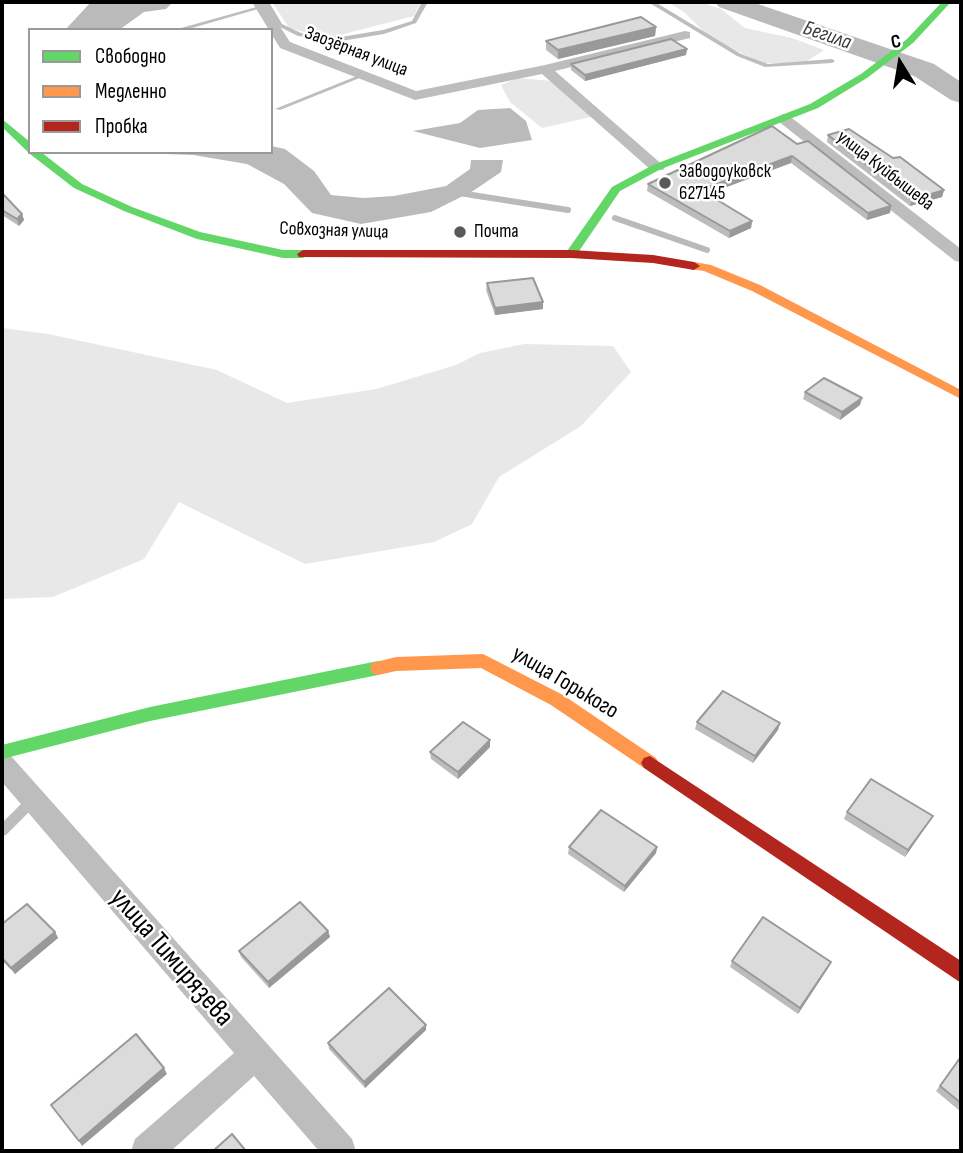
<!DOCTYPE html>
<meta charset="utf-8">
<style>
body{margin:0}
#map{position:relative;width:963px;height:1153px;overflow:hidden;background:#fff;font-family:"Sofia Sans Condensed",sans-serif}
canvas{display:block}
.frame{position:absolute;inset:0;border:4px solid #000;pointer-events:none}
.legend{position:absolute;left:28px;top:28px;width:245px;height:126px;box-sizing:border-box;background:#fff;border:2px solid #999;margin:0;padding:9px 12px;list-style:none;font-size:21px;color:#000}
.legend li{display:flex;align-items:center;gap:14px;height:35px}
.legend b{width:35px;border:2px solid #999}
.north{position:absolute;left:865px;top:28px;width:70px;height:70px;-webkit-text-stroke:5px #fff;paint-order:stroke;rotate:349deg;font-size:19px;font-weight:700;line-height:28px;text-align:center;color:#000}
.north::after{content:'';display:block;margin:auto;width:24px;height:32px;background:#000;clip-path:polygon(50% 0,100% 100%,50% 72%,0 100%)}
</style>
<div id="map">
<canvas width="963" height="1153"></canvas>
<div class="frame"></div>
<ul class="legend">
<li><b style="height:9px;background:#63d668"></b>Свободно</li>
<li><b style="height:9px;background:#ff974d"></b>Медленно</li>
<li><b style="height:9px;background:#b3261e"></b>Пробка</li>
</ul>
<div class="north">С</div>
</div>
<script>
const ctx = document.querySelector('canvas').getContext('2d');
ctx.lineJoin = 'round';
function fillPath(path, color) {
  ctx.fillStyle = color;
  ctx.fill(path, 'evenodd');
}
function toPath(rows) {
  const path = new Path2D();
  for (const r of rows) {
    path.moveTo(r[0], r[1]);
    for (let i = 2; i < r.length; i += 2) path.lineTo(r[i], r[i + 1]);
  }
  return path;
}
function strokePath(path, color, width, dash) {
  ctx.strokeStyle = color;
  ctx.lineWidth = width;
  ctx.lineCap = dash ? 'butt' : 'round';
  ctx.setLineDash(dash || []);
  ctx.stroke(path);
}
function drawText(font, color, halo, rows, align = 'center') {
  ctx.font = font + ' "Sofia Sans Condensed",sans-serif';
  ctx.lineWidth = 5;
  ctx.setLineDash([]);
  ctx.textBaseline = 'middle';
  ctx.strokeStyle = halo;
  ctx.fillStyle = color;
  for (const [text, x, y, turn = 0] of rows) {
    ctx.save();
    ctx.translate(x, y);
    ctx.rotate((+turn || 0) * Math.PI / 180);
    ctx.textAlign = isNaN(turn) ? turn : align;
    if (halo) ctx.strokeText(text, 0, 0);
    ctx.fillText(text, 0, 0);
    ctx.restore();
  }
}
fillPath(toPath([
 [272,2,323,3,421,2,414,16,328,38,289,28],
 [668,2,701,2,721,9,745,28,792,38,824,50,804,63,761,63,709,37,684,12],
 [518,78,553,81,591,117,542,128,510,102,501,85],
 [2,328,48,334,217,370,287,403,376,389,456,365,480,353,524,344,613,346,631,372,581,426,499,477,472,524,434,542,305,564,179,502,144,559,53,597,2,599]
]), '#e8e8e8');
fillPath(toPath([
 [91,2,173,2,166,9,144,12,119,30,65,30],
 [510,108,526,121,532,140,480,148,413,131,460,123,478,110],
 [271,146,285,149,314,171,331,195,363,198,394,196,446,186,470,169,471,160,503,160,501,172,473,191,431,212,361,224,312,213,284,184,247,164,193,155,109,152,271,152]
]), '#bababa');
strokePath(toPath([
 [456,193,483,197]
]), '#bababa', 5);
strokePath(toPath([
 [472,195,568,210],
 [615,218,707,250]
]), '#bababa', 6);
fillPath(toPath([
 [715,2,752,2,934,64,961,82,961,103,951,100,914,76,719,7,715,2]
]), '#bababa');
fillPath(toPath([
 [263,2,269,2,282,24,301,33,341,37,383,30,412,21,422,2,428,2,416,23,384,34,341,41,298,36,278,26,263,2],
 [648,2,655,2,741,54,768,64,832,59,835,61,832,63,765,67,737,56,648,2],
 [260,6,265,7,185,30,174,30,260,6],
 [362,74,367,75,280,110,275,109,362,74],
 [33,795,37,796,39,800,37,804,6,835,2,836,2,823,29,796,33,795]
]), '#bdbdbd');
fillPath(toPath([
 [252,2,264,2,290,42,416,91,545,65,685,31,690,32,690,38,555,71,665,167,663,170,651,170,542,74,415,100,280,48,252,2],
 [783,114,788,115,961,249,961,262,955,261,778,121,776,118,783,114],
 [2,753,11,756,352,1139,356,1151,319,1151,254,1076,171,1151,131,1151,135,1139,234,1053,2,782,2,753]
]), '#bdbdbd');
fillPath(toPath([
 [942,2,951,2,913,43,867,78,818,108,661,169,620,191,575,257,571,258,565,254,612,187,653,165,810,104,861,74,907,39,942,2],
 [2,119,30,142,30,152,41,152,82,184,132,207,200,232,283,250,303,250,309,254,303,258,283,258,197,239,124,211,74,188,30,154,2,127,2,119],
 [378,661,384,663,386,668,384,673,378,675,150,721,2,759,2,745,150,707,378,661]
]), '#63d668');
fillPath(toPath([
 [694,262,711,265,760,285,961,390,961,399,752,291,704,271,690,269,690,263,694,262],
 [483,654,563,695,656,758,659,763,656,768,650,770,644,768,551,705,481,668,396,671,378,675,372,673,370,668,372,663,396,657,483,654]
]), '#ff974d');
fillPath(toPath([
 [303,250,571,250,653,255,694,262,700,266,694,270,653,263,571,258,299,257,297,254,303,250],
 [650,756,961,961,961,983,644,768,641,763,644,758,650,756]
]), '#b3261e');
fillPath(toPath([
 [656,27,655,36,558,59,546,50,546,41],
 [687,49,686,55,585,81,571,70,571,64],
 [828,135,944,190,942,197,910,206,827,142],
 [797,144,891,206,890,213,867,220,791,163,707,194,752,221,751,228,729,238,647,191,648,184],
 [2,193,22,214,24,220,19,226,2,215],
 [487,283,543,302,543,309,495,315,486,290],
 [805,392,862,398,860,405,840,420,803,399],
 [697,722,780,723,778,730,753,763,695,729],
 [490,740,490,747,458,779,431,759,430,752],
 [847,812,933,816,929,822,905,857,844,819],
 [569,847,657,847,656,853,624,892,568,854],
 [2,924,55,932,58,938,15,974,2,960],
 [328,931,330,937,269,988,241,957,239,951],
 [732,961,831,962,828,968,798,1014,730,967],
 [426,1030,365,1088,329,1049,328,1043],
 [960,1058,961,1059,961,1112,936,1091]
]), '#bcbcbc');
fillPath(toPath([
 [656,27,655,36,558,59,558,50],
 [687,49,686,55,585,81,585,75],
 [792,156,791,163,700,197,701,190],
 [944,190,942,197,910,206,912,200],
 [891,206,890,213,867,220,868,213],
 [22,214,24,220,19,226,17,219],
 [752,221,751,228,729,238,730,231],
 [543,302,543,309,495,315,495,308],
 [862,398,860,405,840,420,842,412],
 [780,723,778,730,753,763,755,756],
 [490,740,490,747,458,779,458,772],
 [933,816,929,822,905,857,908,850],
 [657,847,656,853,624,892,625,886],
 [328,931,330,937,269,988,268,982],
 [55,932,58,938,15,974,11,968],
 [831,962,828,968,798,1014,800,1008],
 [426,1025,426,1030,365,1088,364,1082],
 [164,1068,167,1074,82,1146,79,1141]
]), '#999');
const building = toPath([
 [641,17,656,27,558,50,546,41,641,17],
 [671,39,687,49,585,75,571,64,671,39],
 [772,126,797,144,808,141,891,206,868,213,792,156,701,190,752,221,730,231,648,184,772,126],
 [849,129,893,158,900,157,944,190,912,200,828,135,849,129],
 [2,193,22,214,17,219,2,210,2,193],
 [533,278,543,302,495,308,487,283,533,278],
 [824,378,862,398,842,412,805,392,824,378],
 [723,691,780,723,755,756,697,722,723,691],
 [463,722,490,740,458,772,430,752,463,722],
 [871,779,933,816,908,850,847,812,871,779],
 [601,810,657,847,625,886,569,847,601,810],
 [300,902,328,931,268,982,239,951,300,902],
 [27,904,55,932,11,968,2,958,2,924,27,904],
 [763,917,831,962,800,1008,732,961,763,917],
 [389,988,426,1025,364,1082,328,1043,389,988],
 [136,1034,164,1068,79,1141,51,1105,136,1034],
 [960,1058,961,1059,961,1103,940,1086,960,1058],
 [232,1134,246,1151,213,1151,232,1134]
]);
fillPath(building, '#dbdbdb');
strokePath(building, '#999', 2);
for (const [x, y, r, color] of [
 [665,183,7,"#595959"],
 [460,232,7,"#595959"]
]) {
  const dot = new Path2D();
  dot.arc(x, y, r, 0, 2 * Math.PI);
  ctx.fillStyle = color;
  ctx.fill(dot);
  strokePath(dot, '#fff', 2.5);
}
drawText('19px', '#000', '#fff', [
 ["Заозёрная улица",356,52,21],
 ["улица Куйбышева",885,171,38],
 ["Совхозная улица",334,231,2]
]);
drawText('19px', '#000', '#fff', [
 ["Заводоуковск",679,172],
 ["627145",679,194],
 ["Почта",474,232]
], 'left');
drawText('italic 21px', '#3d3d3d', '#fff', [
 ["Бегила",827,36,19]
]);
drawText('23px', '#000', '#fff', [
 ["улица Горького",565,683,31]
]);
drawText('28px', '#000', '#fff', [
 ["улица Тимирязева",171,958,49]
]);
</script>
